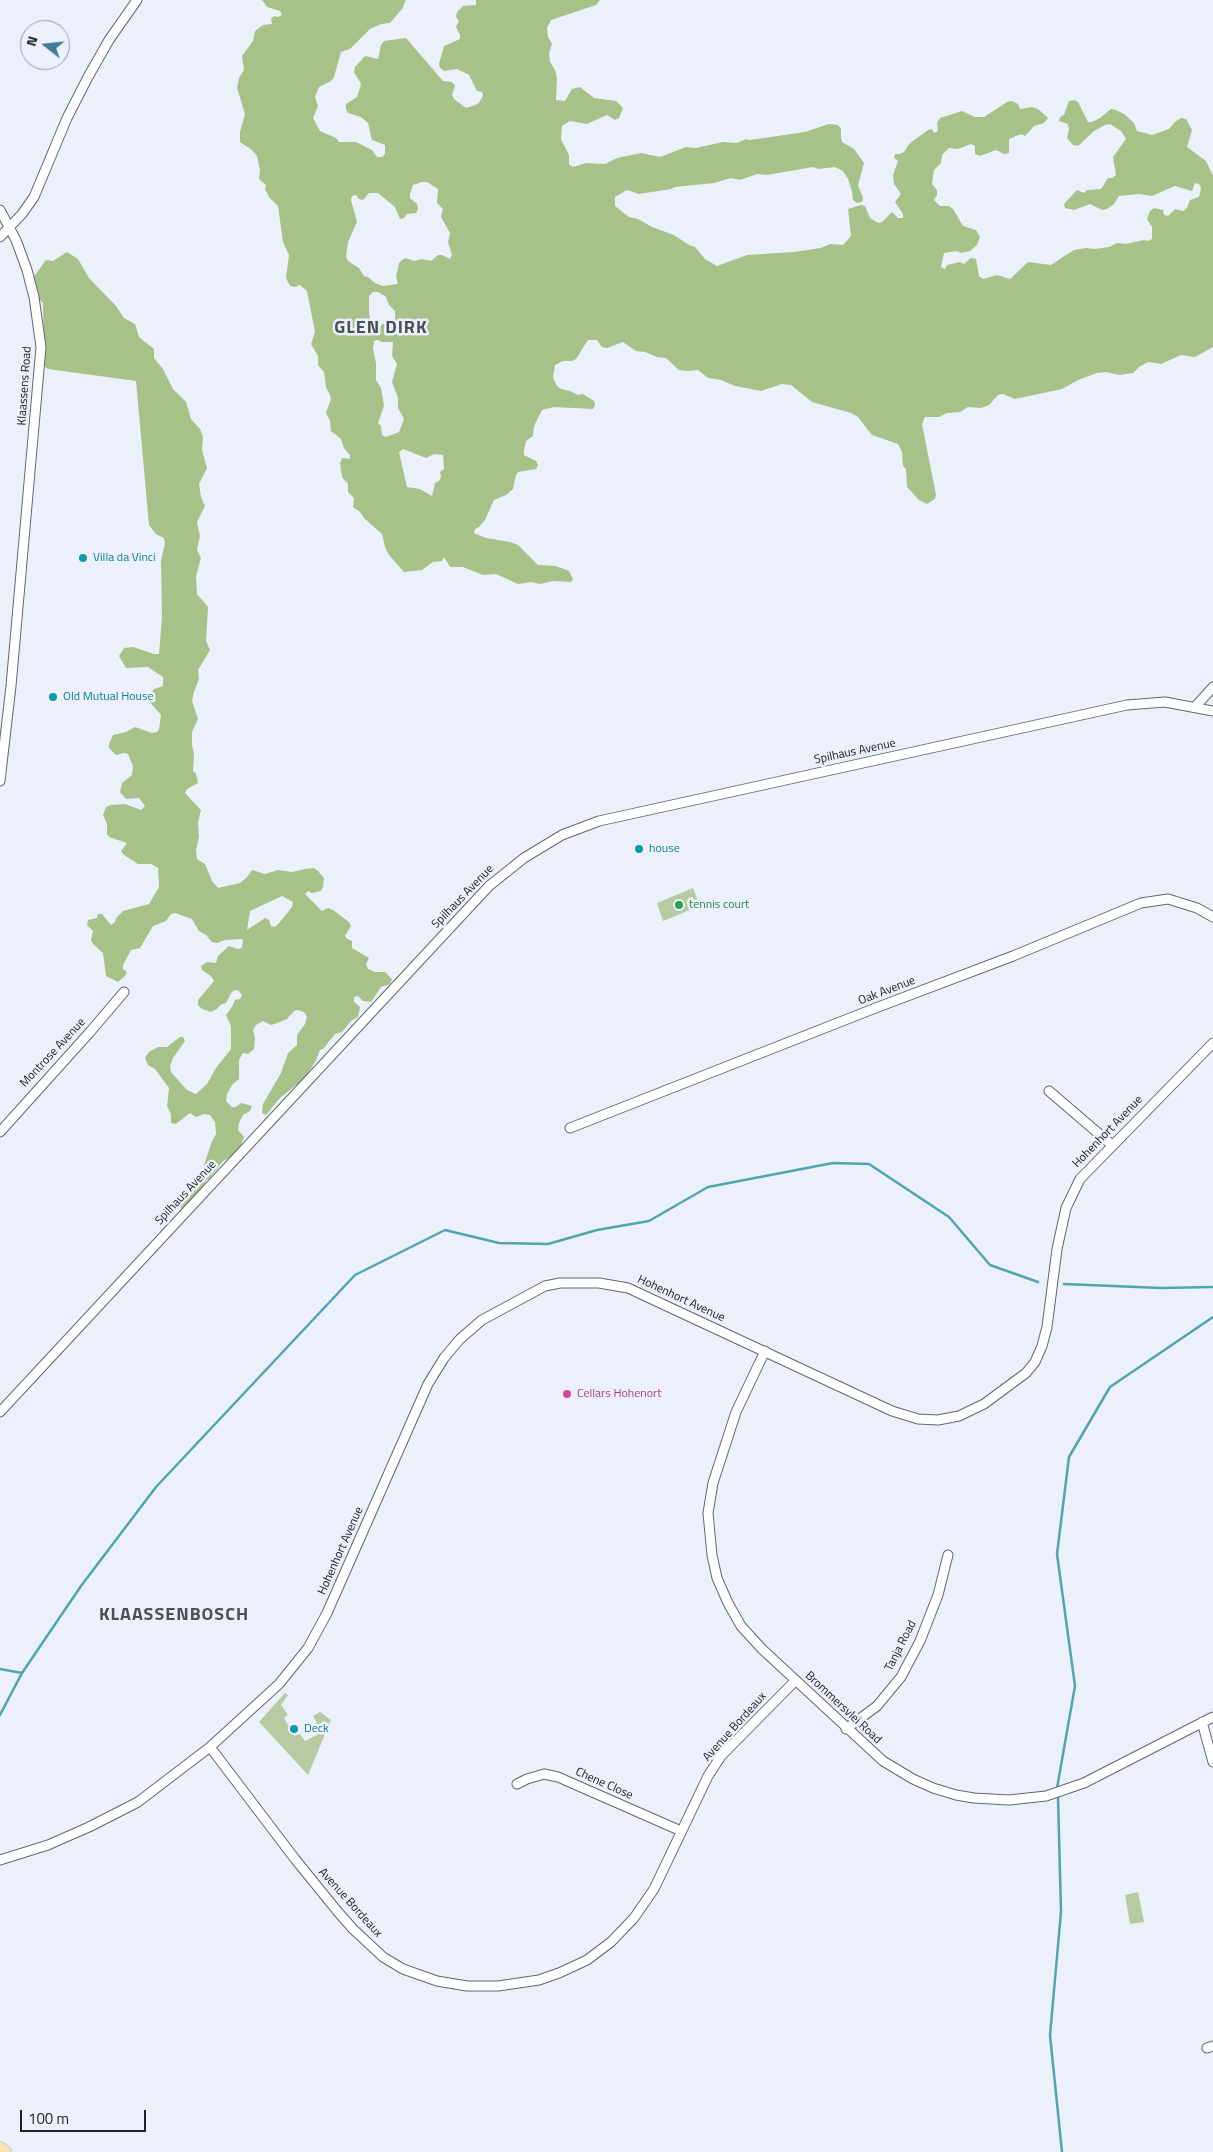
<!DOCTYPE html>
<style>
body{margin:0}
#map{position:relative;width:1213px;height:2152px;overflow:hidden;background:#ebf0fb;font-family:"Titillium Web",sans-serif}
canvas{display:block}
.north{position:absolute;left:20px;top:20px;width:50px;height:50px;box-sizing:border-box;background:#ebf0fb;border:1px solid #9a9da5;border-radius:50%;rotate:286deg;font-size:14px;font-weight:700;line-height:20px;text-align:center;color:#202125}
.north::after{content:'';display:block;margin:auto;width:18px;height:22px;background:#417d95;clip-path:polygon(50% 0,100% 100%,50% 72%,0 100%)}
.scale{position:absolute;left:20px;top:2110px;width:126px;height:22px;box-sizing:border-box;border:2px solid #202125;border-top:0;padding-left:6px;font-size:15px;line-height:18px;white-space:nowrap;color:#202125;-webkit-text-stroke:4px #ebf0fb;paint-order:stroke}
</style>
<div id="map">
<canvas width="1213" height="2152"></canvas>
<div class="north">N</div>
<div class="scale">100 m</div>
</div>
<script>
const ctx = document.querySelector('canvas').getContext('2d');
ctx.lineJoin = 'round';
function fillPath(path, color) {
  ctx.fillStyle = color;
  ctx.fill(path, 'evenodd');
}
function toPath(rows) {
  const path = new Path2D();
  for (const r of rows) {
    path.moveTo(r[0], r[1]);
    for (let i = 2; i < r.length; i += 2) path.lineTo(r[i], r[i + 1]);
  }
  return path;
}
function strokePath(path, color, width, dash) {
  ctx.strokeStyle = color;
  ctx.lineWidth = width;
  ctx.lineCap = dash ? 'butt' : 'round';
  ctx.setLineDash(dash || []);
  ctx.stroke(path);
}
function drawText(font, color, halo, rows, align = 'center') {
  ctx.font = font + ' "Titillium Web",sans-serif';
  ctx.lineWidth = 5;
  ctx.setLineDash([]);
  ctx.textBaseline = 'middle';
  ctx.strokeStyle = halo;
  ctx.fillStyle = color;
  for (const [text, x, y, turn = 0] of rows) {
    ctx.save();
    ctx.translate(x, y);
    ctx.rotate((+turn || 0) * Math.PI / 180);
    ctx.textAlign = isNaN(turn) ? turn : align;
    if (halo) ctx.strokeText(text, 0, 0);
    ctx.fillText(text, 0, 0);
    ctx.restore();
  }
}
fillPath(toPath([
 [693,888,700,906,663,921,657,903],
 [285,1693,288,1695,281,1705,288,1715,284,1718,294,1736,300,1734,305,1741,317,1735,312,1726,317,1723,313,1716,320,1712,331,1720,308,1775,259,1722],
 [1138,1892,1144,1922,1130,1924,1125,1895]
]), '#b7caa1');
fillPath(toPath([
 [262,0,406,0,402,9,390,23,381,24,370,29,350,49,341,52,334,77,331,81,319,87,315,97,318,106,313,118,320,131,336,138,339,142,356,142,372,150,377,157,382,157,385,154,385,145,372,140,368,123,361,117,348,113,346,109,346,104,357,97,360,88,361,84,354,72,355,67,365,56,378,59,381,45,384,41,406,38,443,81,452,82,455,86,452,95,454,99,466,108,478,104,483,96,482,92,477,91,469,75,457,69,444,71,440,68,439,64,444,46,460,39,460,35,456,27,459,21,456,17,457,12,463,6,476,5,476,0,600,0,596,5,551,20,547,28,548,37,552,44,549,53,550,62,555,70,557,78,556,100,565,101,572,89,580,87,594,98,616,101,623,108,619,118,615,120,607,115,587,124,570,121,562,126,561,139,569,155,569,164,573,167,586,163,605,164,617,158,641,153,660,157,686,147,696,148,723,142,737,143,746,139,750,140,805,132,829,124,838,125,841,129,841,138,842,142,854,149,864,163,858,185,863,198,862,202,857,203,853,200,852,191,848,179,843,171,835,167,818,169,813,167,767,175,757,174,740,180,731,178,714,183,675,187,671,189,639,194,627,190,615,197,615,206,629,217,638,219,652,227,674,235,689,245,695,247,705,259,717,266,747,255,794,252,821,248,830,244,843,245,851,236,848,209,861,205,865,206,870,218,878,223,882,222,892,212,898,218,903,218,903,214,895,202,901,194,894,184,893,175,898,161,894,158,895,154,900,154,904,152,909,144,928,130,932,129,934,133,938,131,937,123,940,118,962,111,975,117,984,117,1007,102,1012,101,1018,104,1020,109,1032,107,1038,109,1048,118,1044,123,1034,126,1025,136,1021,134,1009,139,1009,153,1004,154,996,150,980,156,975,154,975,146,971,144,958,149,949,148,942,155,941,163,934,170,932,184,937,190,937,195,934,200,940,206,949,206,953,209,963,226,976,230,980,237,977,245,970,251,961,253,957,251,944,253,941,267,945,269,947,265,960,262,964,264,971,258,976,259,979,276,983,279,997,275,1010,279,1028,262,1051,265,1074,250,1086,248,1095,249,1109,247,1117,243,1126,244,1144,240,1148,241,1152,239,1152,227,1147,219,1150,211,1154,208,1163,210,1164,215,1168,216,1175,209,1183,211,1187,208,1190,200,1199,197,1201,188,1199,184,1195,183,1192,191,1175,186,1152,196,1139,194,1119,196,1114,204,1107,209,1102,210,1090,204,1074,210,1065,208,1064,204,1077,190,1084,193,1087,190,1101,189,1108,178,1112,178,1116,175,1113,157,1126,139,1121,131,1110,124,1105,125,1094,131,1078,146,1073,145,1067,138,1069,129,1068,124,1059,121,1060,117,1064,115,1069,101,1074,100,1078,102,1088,122,1092,122,1100,118,1111,109,1116,110,1124,114,1134,123,1137,131,1152,135,1169,129,1175,122,1181,118,1186,119,1192,130,1187,147,1206,161,1213,176,1213,347,1195,357,1181,355,1161,364,1148,362,1139,367,1133,373,1119,375,1106,372,1097,373,1078,380,1062,389,1015,399,1003,394,998,395,989,405,981,408,968,407,960,412,947,413,939,417,925,417,922,424,936,495,935,499,927,504,919,500,907,487,906,469,903,466,902,452,898,444,872,435,858,417,851,413,812,402,791,385,782,384,761,391,735,386,721,380,708,378,698,370,688,371,679,370,666,358,657,357,645,352,636,351,623,342,607,348,602,347,597,340,588,340,576,359,572,361,563,361,555,365,553,378,557,386,561,389,570,391,578,395,583,394,594,401,595,405,593,409,554,407,542,410,534,426,533,436,526,441,524,450,524,455,536,461,538,465,536,469,518,472,516,475,513,489,506,495,494,500,485,520,479,527,475,529,474,533,486,538,510,542,518,545,538,565,556,566,569,571,573,579,571,582,553,581,540,584,531,582,518,584,496,574,483,575,463,567,450,567,444,557,442,561,433,562,422,570,404,572,389,555,385,547,382,534,365,519,360,512,353,507,354,498,348,492,348,484,342,477,340,463,342,458,350,459,350,455,344,448,341,439,331,431,330,421,326,413,331,399,330,395,326,387,324,372,318,365,318,356,311,344,315,332,307,291,300,285,295,287,290,286,286,278,289,255,283,242,278,206,269,197,265,189,266,185,259,179,260,170,257,156,252,150,240,142,240,132,245,114,237,88,239,78,244,70,242,56,253,41,255,31,263,25,272,24,271,19,274,16,278,17,282,15,280,11,267,7],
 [422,182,427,182,438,189,437,203,443,209,441,217,450,233,448,242,452,255,450,259,442,255,438,255,431,261,422,259,414,261,406,258,402,260,399,263,396,276,398,284,383,286,375,283,368,277,364,276,359,268,348,261,346,257,348,242,357,222,351,200,352,196,356,195,359,199,363,200,369,193,378,193,395,207,400,219,404,218,407,214,416,213,418,209,417,204,410,198,410,194,413,185],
 [373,292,378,292,386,297,389,305,395,311,395,322,382,324,378,332,374,331,372,327,369,313,369,296],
 [378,340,382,342,393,342,392,356,397,364,392,382,398,398,398,408,404,419,399,432,386,437,382,435,381,426,378,423,384,406,381,388,376,380,376,363,373,349,374,341],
 [403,449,426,458,434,454,443,455,444,469,440,472,441,477,439,481,435,483,432,496,420,489,407,487,399,452],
 [67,252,78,259,89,278,116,306,124,318,135,324,139,337,154,349,154,358,163,369,173,389,186,402,191,419,200,429,203,437,202,450,207,468,199,484,201,497,205,506,197,522,200,536,197,550,201,558,196,576,197,594,208,607,206,641,210,650,198,670,199,679,194,692,192,701,198,719,192,732,192,745,194,754,193,771,196,774,198,783,187,789,185,793,201,810,198,823,199,837,196,850,197,859,205,864,212,881,218,888,240,883,247,877,252,870,265,874,278,870,292,872,305,869,314,868,318,871,324,878,323,887,321,891,312,893,308,891,305,894,322,911,328,908,333,910,349,922,351,926,345,936,347,939,352,941,352,948,369,958,366,964,368,969,375,972,385,972,392,979,390,984,381,987,371,1002,363,1001,358,996,354,997,354,1002,360,1007,358,1017,351,1021,342,1032,335,1034,324,1048,320,1050,316,1060,306,1077,280,1098,266,1115,262,1113,263,1104,281,1073,288,1053,297,1045,297,1035,305,1024,307,1017,304,1012,298,1010,294,1011,287,1019,280,1022,271,1025,263,1021,256,1025,253,1030,255,1038,254,1049,248,1054,243,1053,239,1060,239,1079,232,1085,227,1094,226,1101,232,1107,236,1107,241,1103,252,1106,250,1111,243,1115,239,1123,238,1130,244,1137,241,1145,235,1155,223,1161,209,1179,206,1180,203,1189,181,1209,179,1204,190,1191,195,1177,203,1168,212,1141,216,1134,215,1122,210,1115,204,1114,196,1117,190,1113,176,1124,171,1123,171,1114,167,1106,169,1088,155,1069,148,1065,145,1058,149,1052,158,1047,167,1047,180,1037,183,1037,185,1041,173,1058,170,1066,171,1072,187,1090,196,1094,207,1084,216,1068,231,1049,231,1026,226,1015,232,1007,235,1000,240,999,242,995,239,991,235,990,231,993,226,1003,220,1005,217,1009,211,1012,202,1009,198,1005,198,1000,214,981,211,976,202,970,201,966,207,962,216,963,218,956,229,946,238,949,242,948,243,939,225,940,217,943,212,942,206,935,199,931,192,919,175,913,171,914,166,921,153,926,140,948,131,950,123,965,123,969,127,972,125,976,118,982,106,976,103,953,93,944,91,940,93,931,87,925,88,920,97,918,98,914,102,914,111,925,115,922,116,918,123,911,149,904,159,887,158,868,151,864,138,864,124,855,121,851,127,843,109,837,107,834,107,824,103,815,106,807,111,805,125,804,141,810,145,806,139,798,126,799,120,792,122,783,132,775,133,766,128,754,124,753,116,755,109,748,109,744,113,735,126,732,135,727,152,733,157,732,159,729,161,715,149,701,149,697,154,689,163,686,163,677,148,667,126,668,119,656,124,648,133,647,154,654,159,654,162,617,161,561,165,543,164,538,156,534,149,525,136,381,48,369,44,366,43,303,38,298,33,278,46,260,53,261],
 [282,896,293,902,292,907,279,923,275,927,271,926,269,920,265,918,247,930,250,911]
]), '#a7c288');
strokePath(toPath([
 [1064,1284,1161,1288,1213,1287],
 [0,1669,22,1673,81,1586,156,1487,355,1275,445,1230,499,1243,548,1244,597,1230,649,1221,708,1187,833,1163,869,1164,949,1217,990,1265,1038,1282],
 [0,1715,22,1673],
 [1057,1788,1075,1686,1057,1554,1069,1457,1110,1387,1213,1317],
 [1058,1797,1061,1912,1050,2035,1062,2152]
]), '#50a5b1', 2.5);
const minor = toPath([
 [0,210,16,240,27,270,34,297,41,347,11,686,0,781],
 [0,237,22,214,34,197,67,118,88,77,109,40,137,0],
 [1195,707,1213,687],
 [1049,1091,1112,1145],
 [570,1128,873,1009,1013,956,1141,903,1168,899,1197,908,1213,917],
 [0,1132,90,1032,124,992],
 [765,1351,736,1412,713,1483,708,1513,712,1555,717,1578,728,1603,741,1626,762,1649,883,1761,913,1779,933,1788,956,1795,974,1798,1009,1800,1046,1796,1084,1783,1213,1717],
 [0,1412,489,886,524,858,562,835,599,821,1127,705,1165,702,1213,711],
 [1202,1722,1213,1762],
 [846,1729,877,1706,901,1677,920,1641,938,1595,948,1555],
 [210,1747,295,1859,338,1912,353,1929,383,1957,403,1969,437,1981,467,1986,498,1986,539,1980,559,1973,587,1960,611,1942,634,1918,654,1889,708,1776,721,1756,795,1681],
 [517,1784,527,1779,544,1774,558,1777,681,1831],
 [0,1860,48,1845,89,1827,138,1802,210,1747,279,1684,308,1648,327,1613,428,1384,444,1358,460,1339,482,1320,545,1286,560,1283,599,1283,628,1288,892,1411,918,1419,938,1420,959,1416,984,1404,1026,1373,1035,1362,1042,1346,1047,1327,1057,1249,1066,1208,1080,1179,1213,1043],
 [1207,2048,1213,2046]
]);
const major = toPath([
 [0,2148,5,2152]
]);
strokePath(minor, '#646771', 11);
strokePath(major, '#cececf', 14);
strokePath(minor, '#fff', 9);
strokePath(major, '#fde2ac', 11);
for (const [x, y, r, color] of [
 [83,558,5,"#0f9aa8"],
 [53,697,5,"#0f9aa8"],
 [639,849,5,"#0f9aa8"],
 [679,905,5,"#2e9e5b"],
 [567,1394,5,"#d1479c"],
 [294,1729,5,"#0f9aa8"]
]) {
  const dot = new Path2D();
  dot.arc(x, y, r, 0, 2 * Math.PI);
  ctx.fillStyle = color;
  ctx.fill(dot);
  strokePath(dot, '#ebf0fb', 2);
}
drawText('12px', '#202125', '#ebf0fb', [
 ["Klaassens Road",25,386,-86],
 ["Spilhaus Avenue",855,752,-12],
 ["Spilhaus Avenue",463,897,-46],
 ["Oak Avenue",887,991,-21],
 ["Montrose Avenue",53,1053,-47],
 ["Hohenhort Avenue",1108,1132,-46],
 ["Spilhaus Avenue",186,1193,-47],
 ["Hohenhort Avenue",681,1299,25],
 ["Hohenhort Avenue",341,1551,-66],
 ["Tanja Road",901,1646,-63],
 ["Brommersvlei Road",843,1708,43],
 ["Avenue Bordeaux",735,1727,-48],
 ["Chene Close",604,1784,24],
 ["Avenue Bordeaux",350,1903,48]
]);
drawText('12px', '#0d838f', '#ebf0fb', [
 ["Villa da Vinci",93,558],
 ["Old Mutual House",63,697],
 ["house",649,849],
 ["Deck",304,1729]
], 'left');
drawText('12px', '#27864d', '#ebf0fb', [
 ["tennis court",689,905]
], 'left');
drawText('12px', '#b23c85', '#ebf0fb', [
 ["Cellars Hohenort",577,1394]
], 'left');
ctx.letterSpacing = '1px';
drawText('bold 18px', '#4b4f58', '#ebf0fb', [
 ["GLEN DIRK",381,329],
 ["KLAASSENBOSCH",174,1616]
]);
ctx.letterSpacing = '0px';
</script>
